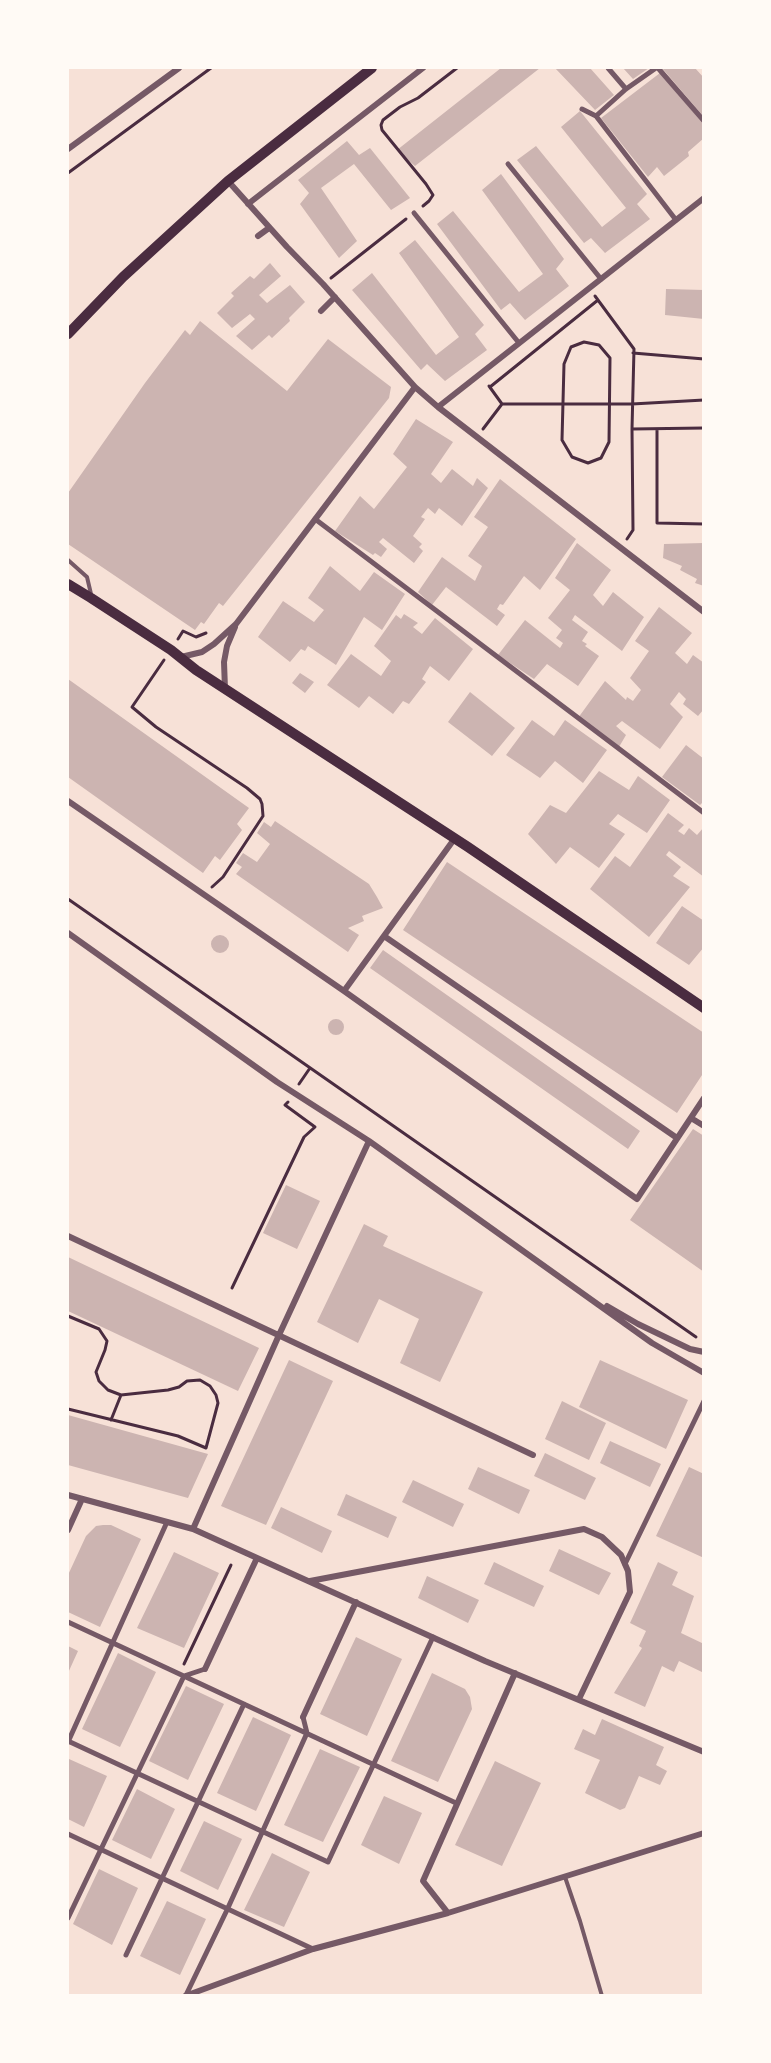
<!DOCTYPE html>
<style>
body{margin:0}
#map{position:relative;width:771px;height:2063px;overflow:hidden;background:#f7e1d7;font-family:"Titillium Web",sans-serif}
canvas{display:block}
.frame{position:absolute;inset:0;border:69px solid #fffaf5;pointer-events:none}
</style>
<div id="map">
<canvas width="771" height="2063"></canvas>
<div class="frame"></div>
</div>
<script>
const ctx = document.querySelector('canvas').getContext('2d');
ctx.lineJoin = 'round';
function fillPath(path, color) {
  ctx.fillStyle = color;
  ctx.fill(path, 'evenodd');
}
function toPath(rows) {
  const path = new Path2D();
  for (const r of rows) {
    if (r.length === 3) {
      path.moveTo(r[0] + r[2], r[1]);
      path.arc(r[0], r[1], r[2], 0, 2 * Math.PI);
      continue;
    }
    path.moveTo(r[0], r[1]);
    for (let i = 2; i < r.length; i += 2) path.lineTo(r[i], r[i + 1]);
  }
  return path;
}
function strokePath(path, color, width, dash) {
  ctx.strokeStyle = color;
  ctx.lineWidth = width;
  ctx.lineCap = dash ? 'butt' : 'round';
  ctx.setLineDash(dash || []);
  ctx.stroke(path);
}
fillPath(toPath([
 [501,68,540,68,415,166,397,150],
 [555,68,590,68,614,95,595,110],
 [623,68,649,68,633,79],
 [662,68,695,68,704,78,704,117],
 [660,73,704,125,704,138,688,152,689,156,664,176,657,167,648,177,601,118],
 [580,111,647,194,637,204,650,219,605,253,591,238,584,243,517,160,536,146,602,227,626,208,561,127],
 [347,141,359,155,370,148,410,198,391,210,354,164,321,188,357,241,339,258,300,204,309,193,298,180],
 [501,174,564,259,556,269,569,286,525,320,510,303,501,310,437,224,453,211,519,292,543,274,482,190],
 [415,240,484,325,475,334,487,350,445,381,427,364,421,370,352,290,372,273,436,355,459,337,399,253],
 [270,263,281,276,259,295,267,303,290,285,305,302,289,318,290,321,272,338,269,335,252,350,236,336,255,319,250,314,232,328,217,313,234,296,231,293,250,276,254,279],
 [666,289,704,290,704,319,665,315],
 [200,321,287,391,328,339,391,387,389,398,223,606,219,603,204,624,201,622,195,630,68,544,68,493,145,383,185,330,190,335],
 [416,419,453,442,431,474,441,483,452,469,473,486,477,478,488,488,462,526,439,508,435,514,428,508,421,517,425,519,413,536,422,544,419,547,423,551,414,563,383,538,379,542,387,549,381,557,375,553,373,555,335,531,360,496,374,509,407,467,393,454],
 [500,479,576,539,540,590,524,576,503,605,500,604,497,609,505,615,497,626,446,587,432,605,418,592,442,557,475,581,482,566,468,556,488,527,474,517],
 [577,543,611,570,593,595,603,606,613,592,644,617,622,651,575,615,572,620,588,632,582,641,587,644,585,646,599,656,578,686,547,664,534,679,498,655,525,620,560,648,563,643,556,638,562,630,548,618,570,590,555,578],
 [704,543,704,586,695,583,697,579,680,570,682,566,663,558,664,544],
 [330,566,360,591,374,572,405,594,382,630,364,617,336,665,308,646,305,651,301,649,290,662,258,637,283,601,314,622,324,610,308,598],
 [659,607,692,633,675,653,687,664,693,655,704,663,704,709,698,716,683,704,686,699,679,692,670,704,683,717,660,749,622,721,616,726,626,735,619,747,578,718,605,681,626,700,627,697,633,701,641,690,630,678,649,651,635,641],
 [404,614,418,623,413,627,422,634,435,618,473,649,449,681,430,666,422,679,426,682,409,704,403,701,393,714,369,696,359,708,327,685,351,654,381,676,391,661,374,646,396,615,401,619],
 [300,673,314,682,305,693,292,683],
 [68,679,249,808,237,824,242,830,220,860,215,856,203,873,68,777],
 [470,692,515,728,492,756,448,722],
 [532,720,554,736,565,720,607,750,583,783,555,761,540,778,506,755],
 [686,745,704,759,704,801,700,805,662,777],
 [599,771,629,790,638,776,670,800,647,833,618,814,609,824,625,834,599,868,570,847,556,864,528,834,550,805,566,813],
 [668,813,684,825,678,831,684,835,689,828,697,835,704,827,704,877,669,851,666,855,681,867,673,876,690,887,649,937,590,889,615,856,630,867],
 [275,821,369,884,377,897,383,908,362,916,364,921,348,928,359,935,348,952,236,874,242,867,236,863,243,853,257,862,270,844,257,833,264,822,271,827],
 [447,862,704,1033,704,1072,677,1113,403,930],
 [682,906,704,921,704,947,689,965,656,943],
 [220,944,9],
 [383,950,640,1131,628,1149,370,968],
 [336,1027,8],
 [693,1129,704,1136,704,1272,630,1220],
 [286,1185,320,1201,297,1249,263,1233],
 [364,1224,388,1236,383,1246,483,1292,440,1382,400,1363,419,1319,379,1299,358,1343,317,1322],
 [68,1257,259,1348,238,1391,68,1311],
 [289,1360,333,1381,266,1525,221,1506],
 [600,1360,688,1400,666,1449,579,1407],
 [562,1401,606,1423,589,1460,545,1439],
 [68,1415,208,1454,188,1498,68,1465],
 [610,1441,661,1464,650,1487,600,1463],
 [545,1453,596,1478,585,1500,534,1476],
 [478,1467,530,1490,519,1514,468,1489],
 [689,1467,704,1474,704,1558,656,1536],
 [413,1480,464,1504,453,1527,402,1502],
 [346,1494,397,1517,388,1538,337,1515],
 [281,1507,332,1531,322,1553,271,1528],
 [103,1525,111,1525,141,1539,100,1627,68,1612,68,1575,86,1536,96,1526],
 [559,1549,611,1573,599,1595,549,1571],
 [174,1552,219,1573,184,1648,137,1628],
 [494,1562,544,1586,534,1607,484,1584],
 [658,1562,678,1572,672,1585,694,1596,681,1633,704,1644,704,1673,679,1661,674,1672,662,1666,645,1707,614,1693,642,1648,639,1646,646,1631,630,1623],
 [427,1576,479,1600,468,1623,418,1598],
 [356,1637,402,1659,367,1736,320,1714],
 [68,1646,78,1651,68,1673],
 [118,1653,156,1672,120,1747,82,1729],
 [432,1673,465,1689,470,1697,472,1709,438,1782,391,1761],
 [186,1686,224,1704,188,1780,149,1761],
 [253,1717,291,1735,256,1811,217,1793],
 [602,1719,664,1747,656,1765,667,1771,660,1785,639,1776,625,1808,620,1810,585,1793,600,1760,574,1749,583,1729,595,1735],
 [320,1749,360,1767,323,1842,284,1825],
 [69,1759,107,1776,84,1827,68,1819],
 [495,1761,541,1783,502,1866,455,1845],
 [137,1789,175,1809,151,1859,112,1840],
 [384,1796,422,1813,399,1864,361,1845],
 [204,1821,242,1839,218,1890,180,1871],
 [272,1853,310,1872,284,1927,244,1910],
 [99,1869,138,1888,112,1945,73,1924],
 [167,1901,206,1919,180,1975,140,1956]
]), '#ccb4b1');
strokePath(toPath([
 [68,173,211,68],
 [423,206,429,201,433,195,426,184,382,130,381,125,383,120,400,107,418,98,457,68],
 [331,278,406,219],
 [595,296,634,349,632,429],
 [584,342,599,345,610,358,609,442,601,458,588,463,572,457,562,440,564,364,571,347,584,342],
 [633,353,704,359],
 [489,386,502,404],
 [490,387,598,300],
 [483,429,502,404,632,404,704,400],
 [657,429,657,523,704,524],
 [627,539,633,530,632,429,704,428],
 [178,639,183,631,196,637,206,633],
 [164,660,132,707,156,727,247,788,260,799,262,804,263,816,223,877,212,887],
 [68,899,696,1337],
 [299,1084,310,1068],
 [232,1288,304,1137,315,1127,285,1105,288,1102],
 [68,1316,99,1329,107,1341,105,1350,96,1372,99,1381,108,1390,121,1395,111,1420],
 [68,1409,178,1436,206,1448,218,1403,216,1395,210,1386,200,1380,187,1381,179,1387,168,1390,121,1395],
 [184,1664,231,1565]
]), '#4a2c40', 3);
strokePath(toPath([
 [68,560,87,577,91,594],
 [565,1877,580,1921,602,1996]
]), '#755966', 4);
strokePath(toPath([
 [608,68,626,89],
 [656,68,626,89,596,116,676,220],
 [658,68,704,121],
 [582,109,596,116],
 [508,164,601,279],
 [414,213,519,343],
 [315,519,704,813],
 [625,1564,704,1401],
 [68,1622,456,1803],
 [68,1741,328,1862,433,1637],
 [68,1742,167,1522],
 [68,1834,313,1949],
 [68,1918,184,1676,205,1669],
 [126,1955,244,1704],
 [186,1995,227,1910,307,1733,303,1717]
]), '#755966', 5);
strokePath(toPath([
 [68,149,179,68],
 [228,181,287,247,323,284,415,387,438,407,704,612],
 [248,204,423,68],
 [258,236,269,228],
 [321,311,335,297],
 [438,407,704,198],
 [181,657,202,652,214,644,236,624,415,387],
 [225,689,224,662,227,646,235,627],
 [68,801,344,991,637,1199,704,1098],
 [68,933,277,1082,369,1141,652,1343,704,1373],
 [384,936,677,1138],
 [344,991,455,838],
 [691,1118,704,1126],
 [68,1236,533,1455],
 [607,1306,638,1324,690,1349,704,1352],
 [68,1495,193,1529,485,1661,704,1752],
 [193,1529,279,1335,369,1141],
 [68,1530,82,1499],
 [310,1581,584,1529,602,1537,621,1555,628,1571,630,1592,579,1699],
 [205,1669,257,1558],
 [303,1717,356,1602],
 [448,1913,423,1881,515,1673],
 [185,1996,313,1949,448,1913,704,1833]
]), '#755966', 6);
strokePath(toPath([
 [68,334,123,277,228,181,372,68],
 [68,584,91,598,171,650,196,670,468,847,704,1008]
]), '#4a2c40', 10);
</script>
